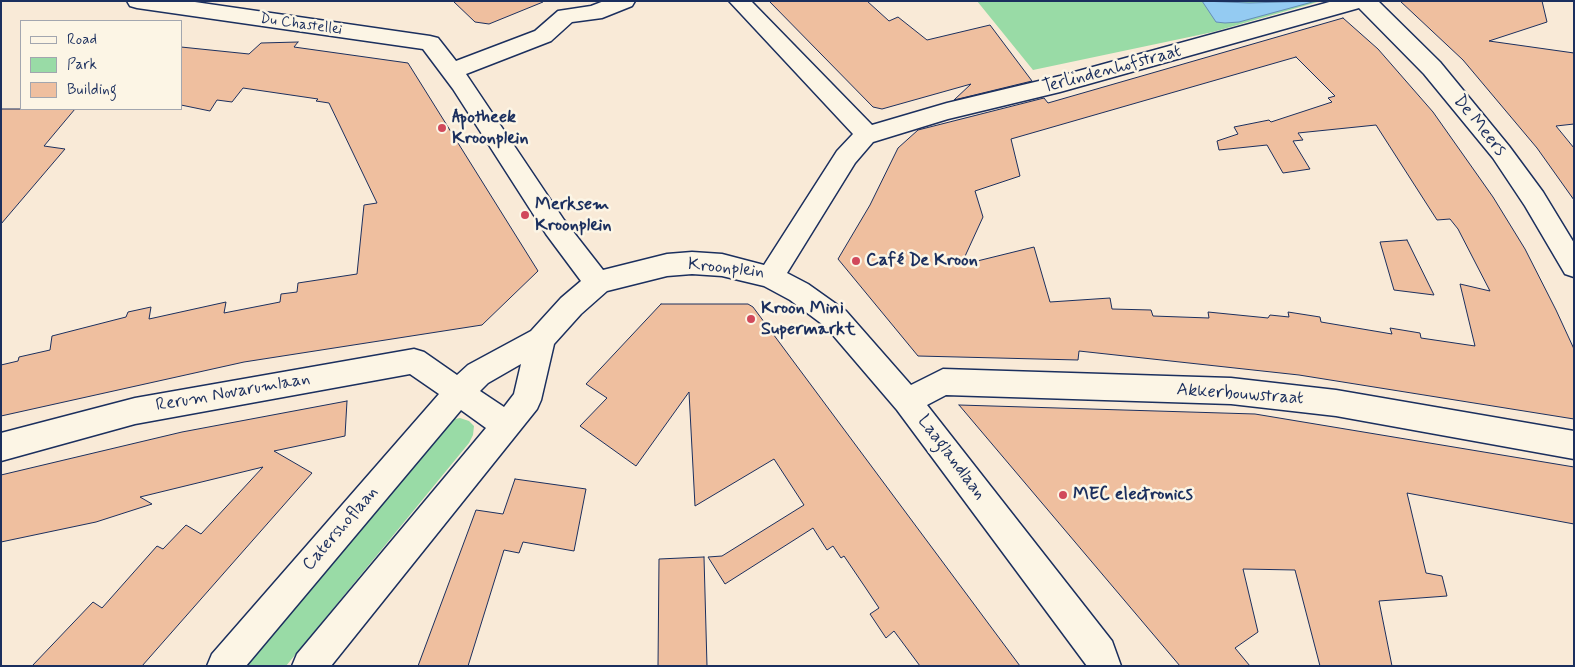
<!DOCTYPE html>
<meta charset="utf-8">
<style>
body{margin:0}
#map{position:relative;width:1575px;height:667px;overflow:hidden;background:#f9ead7;font-family:Mynerve,sans-serif}
canvas{display:block}
.frame{position:absolute;inset:0;border:2px solid #1b2f5e;pointer-events:none}
.legend{position:absolute;left:20px;top:20px;width:162px;height:90px;box-sizing:border-box;background:#fcf5e5;border:1px solid #a2a6af;margin:0;padding:6px 9px;list-style:none;font-size:15px;color:#1b2f5e}
.legend li{display:flex;align-items:center;gap:10px;height:25px}
.legend b{width:25px;border:1px solid #a2a6af}
</style>
<div id="map">
<canvas width="1575" height="667"></canvas>
<div class="frame"></div>
<ul class="legend">
<li><b style="height:6px;background:#fcf5e5"></b>Road</li>
<li><b style="height:14px;background:#99dba6"></b>Park</li>
<li><b style="height:14px;background:#efbf9f"></b>Building</li>
</ul>
</div>
<script>
const ctx = document.querySelector('canvas').getContext('2d');
ctx.lineJoin = 'round';
function fillPath(path, color) {
  ctx.fillStyle = color;
  ctx.fill(path, 'evenodd');
}
function toPath(rows) {
  const path = new Path2D();
  for (const r of rows) {
    path.moveTo(r[0], r[1]);
    for (let i = 2; i < r.length; i += 2) path.lineTo(r[i], r[i + 1]);
  }
  return path;
}
function strokePath(path, color, width, dash) {
  ctx.strokeStyle = color;
  ctx.lineWidth = width;
  ctx.lineCap = dash ? 'butt' : 'round';
  ctx.setLineDash(dash || []);
  ctx.stroke(path);
}
function drawText(font, color, halo, rows, align = 'center') {
  ctx.font = font + ' Mynerve,sans-serif';
  ctx.lineWidth = 5;
  ctx.setLineDash([]);
  ctx.textBaseline = 'middle';
  ctx.strokeStyle = halo;
  ctx.fillStyle = color;
  for (const [text, x, y, turn = 0] of rows) {
    ctx.save();
    ctx.translate(x, y);
    ctx.rotate((+turn || 0) * Math.PI / 180);
    ctx.textAlign = isNaN(turn) ? turn : align;
    if (halo) ctx.strokeText(text, 0, 0);
    ctx.fillText(text, 0, 0);
    ctx.restore();
  }
}
fillPath(toPath([
 [977,1,1321,1,1213,32,1033,70],
 [460,418,469,421,474,426,473,435,469,443,286,666,245,666,450,420]
]), '#99dba6');
const water = toPath([
 [1202,1,1249,3,1316,1,1239,22,1225,23,1216,22,1202,1]
]);
fillPath(water, '#94cbf2');
strokePath(water, '#648db7', 1);
const building = toPath([
 [453,1,543,1,543,2,489,24,475,22,453,1],
 [769,1,867,1,889,21,898,17,927,40,990,25,1032,81,954,100,971,84,882,109,873,107,769,1],
 [1400,1,1542,1,1547,22,1489,41,1574,53,1574,124,1556,126,1574,148,1574,200,1537,148,1463,60,1400,1],
 [1343,18,1378,49,1433,112,1493,197,1525,249,1556,310,1574,349,1574,419,1299,375,1079,351,1078,360,918,356,838,259,870,205,898,148,918,130,1044,98,1048,103,1343,18],
 [1296,57,1335,96,1328,98,1332,102,1271,122,1269,120,1234,127,1238,134,1217,141,1219,150,1267,145,1283,173,1310,169,1293,141,1303,140,1298,133,1376,125,1437,220,1450,219,1458,229,1490,291,1460,284,1475,346,1421,338,1420,333,1390,328,1392,334,1321,322,1320,317,1288,312,1289,317,1270,315,1268,318,1208,312,1209,318,1153,316,1151,310,1112,309,1110,298,1050,302,1034,247,961,265,983,217,975,191,1020,176,1011,139,1296,57],
 [298,42,294,47,408,63,538,271,482,325,244,362,1,416,1,365,18,361,19,357,50,350,52,336,126,317,128,312,151,307,149,319,226,302,224,313,280,302,281,294,297,292,298,283,357,274,364,205,377,203,329,103,316,101,318,99,243,88,232,102,217,100,210,111,181,105,181,47,249,54,261,43,298,42],
 [1,109,75,109,44,146,65,149,1,224,1,109],
 [1407,240,1434,295,1394,290,1380,242,1407,240],
 [661,304,748,304,753,307,1020,666,920,666,894,631,886,638,870,614,879,608,865,587,844,556,841,558,833,546,827,550,813,528,725,584,708,557,722,556,804,505,774,459,695,506,689,392,636,466,580,426,607,398,586,384,661,304],
 [347,401,345,436,274,451,312,473,142,666,32,666,93,602,102,608,157,546,163,549,186,525,201,534,263,467,140,497,152,504,96,522,1,542,1,475,182,432,347,401],
 [959,405,1255,414,1574,467,1574,524,1407,493,1426,573,1442,576,1447,596,1379,601,1392,666,1320,666,1295,570,1243,569,1258,632,1235,648,1250,666,1180,666,959,405],
 [515,479,586,489,574,551,523,542,519,553,504,550,468,666,418,666,476,510,503,514,515,479],
 [704,557,707,666,658,666,659,559,704,557]
]);
fillPath(building, '#efbf9f');
strokePath(building, '#1b2f5e', 1);
const street = toPath([
 [127,1,188,1,430,36,438,38,456,61,535,31,558,11,591,6,604,1,635,1,632,6,602,18,572,22,551,41,466,74,564,220,603,270,667,254,692,252,722,254,764,265,837,151,853,134,729,1,751,1,872,125,947,103,1060,76,1333,1,1378,1,1440,62,1509,146,1543,192,1574,243,1574,277,1565,274,1525,206,1493,158,1424,74,1359,8,1060,92,948,119,873,142,855,163,787,273,808,284,846,311,911,385,943,369,1231,378,1336,390,1574,431,1574,459,1336,416,1231,404,946,395,927,405,1112,641,1121,666,1087,666,897,410,826,327,790,300,764,286,722,276,692,274,667,276,607,291,581,314,554,344,541,400,537,409,331,666,292,666,297,654,486,428,461,410,246,666,207,666,212,654,439,394,410,374,135,424,1,461,1,433,135,398,414,349,424,352,457,375,468,365,531,331,561,298,581,281,546,234,453,89,423,49,137,8,130,6,127,1],
 [521,364,514,394,504,407,480,391,488,383,521,364]
]);
strokePath(street, '#1b2f5e', 3);
fillPath(street, '#fcf5e5');
for (const [x, y, r, color] of [
 [442,128,5,"#d1495b"],
 [525,215,5,"#d1495b"],
 [856,261,5,"#d1495b"],
 [751,319,5,"#d1495b"],
 [1063,495,5,"#d1495b"]
]) {
  const dot = new Path2D();
  dot.arc(x, y, r, 0, 2 * Math.PI);
  ctx.fillStyle = color;
  ctx.fill(dot);
  strokePath(dot, '#fcf5e5', 2);
}
drawText('15px', '#1b2f5e', '#fcf5e5', [
 ["Du Chastellei",301,25,8]
]);
drawText('18px', '#1b2f5e', '#fcf5e5', [
 ["Terlindenhofstraat",1112,70,-15],
 ["De Meers",1479,126,51],
 ["Kroonplein",726,269,6],
 ["Rerum Novarumlaan",233,393,-10],
 ["Akkerbouwstraat",1240,395,4],
 ["Laaglandlaan",951,458,53],
 ["Catershoflaan",341,529,-49]
]);
drawText('bold 18px', '#1b2f5e', '#fcf5e5', [
 ["Apotheek",452,118],
 ["Kroonplein",452,139],
 ["Merksem",535,205],
 ["Kroonplein",535,226],
 ["Café De Kroon",866,261],
 ["Kroon Mini",761,309],
 ["Supermarkt",761,330],
 ["MEC electronics",1073,495]
], 'left');
</script>
